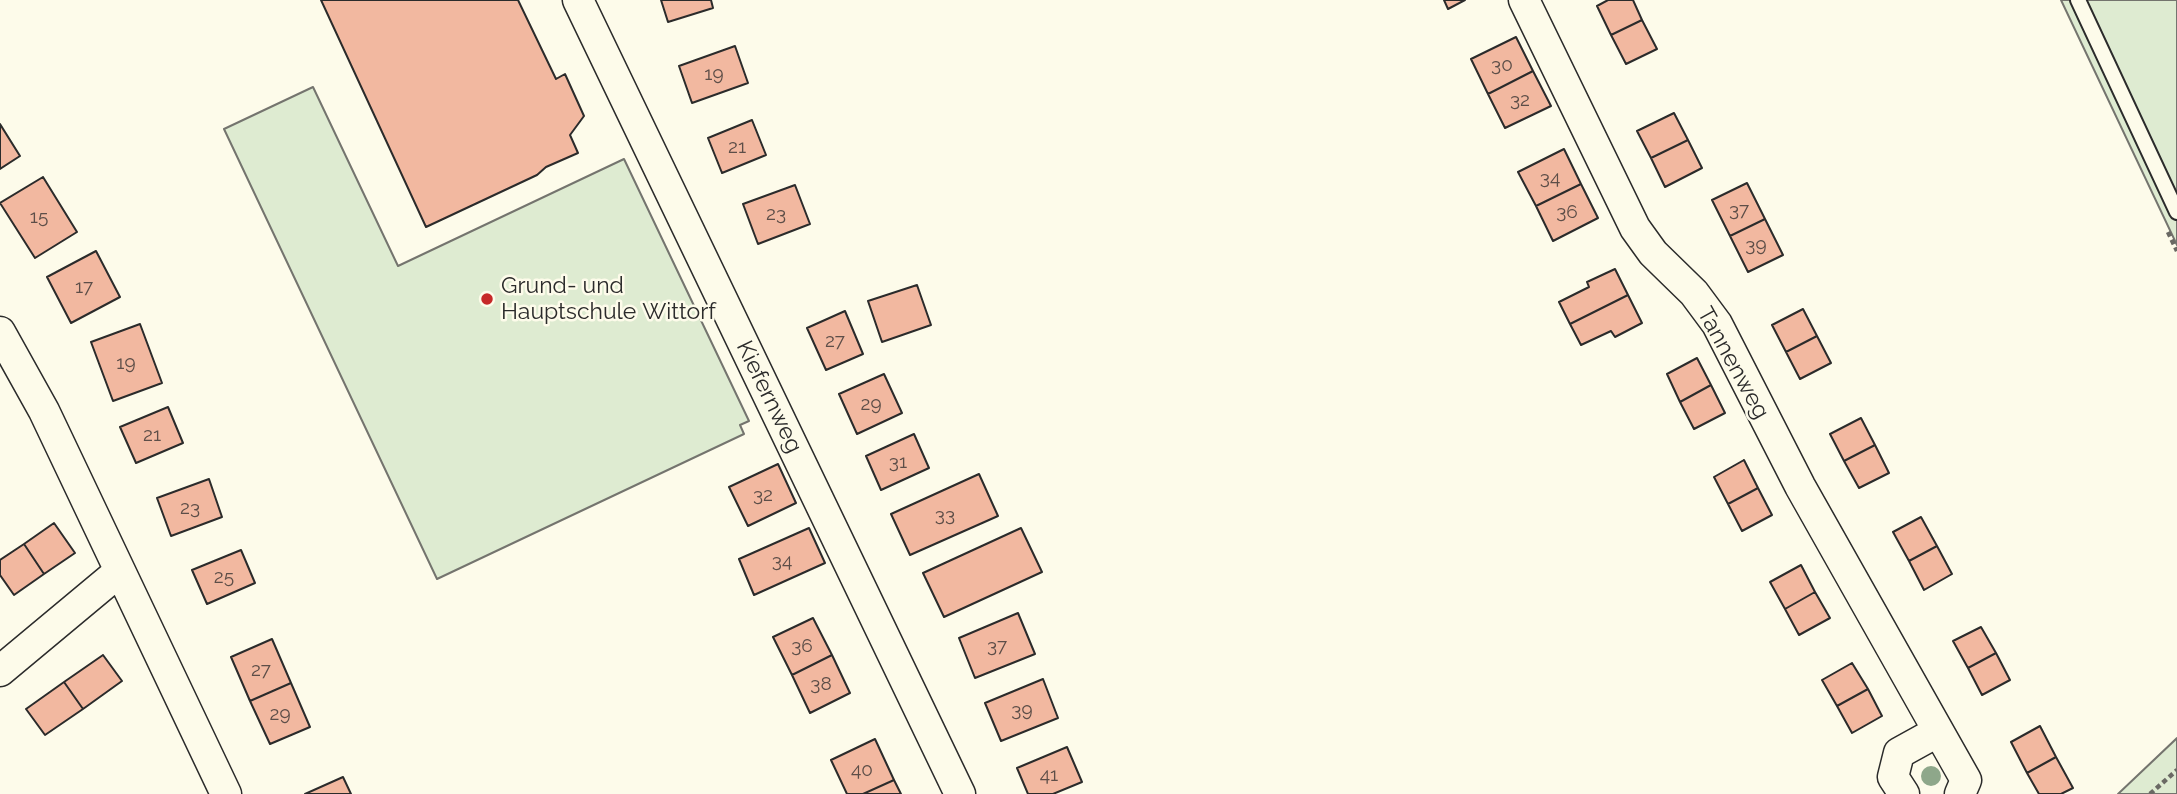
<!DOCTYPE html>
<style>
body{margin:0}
canvas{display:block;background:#fdfbea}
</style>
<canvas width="2177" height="794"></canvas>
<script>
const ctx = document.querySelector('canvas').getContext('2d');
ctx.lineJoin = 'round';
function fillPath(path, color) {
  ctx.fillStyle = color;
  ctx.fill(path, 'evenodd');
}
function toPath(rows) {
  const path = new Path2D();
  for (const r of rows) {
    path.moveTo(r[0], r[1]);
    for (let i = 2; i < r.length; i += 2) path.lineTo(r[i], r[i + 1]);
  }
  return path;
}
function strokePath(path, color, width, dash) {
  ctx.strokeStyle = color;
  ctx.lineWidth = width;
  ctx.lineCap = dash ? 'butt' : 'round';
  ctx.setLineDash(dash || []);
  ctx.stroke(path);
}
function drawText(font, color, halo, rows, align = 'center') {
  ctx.font = font + ' Raleway,sans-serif';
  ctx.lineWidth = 5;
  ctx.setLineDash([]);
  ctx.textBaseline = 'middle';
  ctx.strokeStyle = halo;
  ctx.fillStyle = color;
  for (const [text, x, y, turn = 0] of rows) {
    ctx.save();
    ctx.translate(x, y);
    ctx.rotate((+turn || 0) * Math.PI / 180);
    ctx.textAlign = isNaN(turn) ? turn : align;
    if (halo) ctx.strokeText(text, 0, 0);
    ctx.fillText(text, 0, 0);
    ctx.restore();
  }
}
const green = toPath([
 [2061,0,2177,0,2177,245,2061,0],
 [313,87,398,266,624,159,749,421,740,425,744,434,437,579,224,129,313,87],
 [2177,738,2177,794,2118,794,2177,738]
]);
fillPath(green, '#deebd1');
strokePath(green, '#74746e', 2);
const building = toPath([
 [321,0,518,0,556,79,565,74,584,116,570,135,578,153,546,167,537,175,426,227,321,0],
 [661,0,711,0,713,8,668,22,661,0],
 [1444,0,1465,0,1448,9,1444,0],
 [1608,0,1633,0,1642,20,1611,35,1597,6,1608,0],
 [1642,20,1657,49,1626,64,1611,35,1642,20],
 [1516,37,1533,71,1488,94,1471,59,1516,37],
 [735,46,748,83,692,103,679,66,735,46],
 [1533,71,1551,106,1505,128,1488,94,1533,71],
 [1674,113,1688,140,1651,158,1637,131,1674,113],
 [752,120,766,155,722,173,708,138,752,120],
 [0,124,20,156,0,169,0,124],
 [1688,140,1702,168,1665,187,1651,158,1688,140],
 [1564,149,1581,184,1536,206,1518,172,1564,149],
 [43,177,77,232,35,258,0,203,43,177],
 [1747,183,1765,219,1730,236,1712,200,1747,183],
 [1581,184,1598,218,1553,241,1536,206,1581,184],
 [795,185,810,224,758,244,743,204,795,185],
 [1765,219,1783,255,1748,272,1730,236,1765,219],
 [96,251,120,297,71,323,47,277,96,251],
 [1615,269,1628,295,1570,324,1559,302,1589,287,1587,282,1615,269],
 [917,285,931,325,882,342,868,301,917,285],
 [1628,295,1642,323,1615,337,1611,331,1581,345,1570,324,1628,295],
 [1803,309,1817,336,1786,352,1772,325,1803,309],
 [845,311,863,354,826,370,807,328,845,311],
 [140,324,162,383,113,401,91,342,140,324],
 [1817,336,1831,363,1800,379,1786,352,1817,336],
 [1697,358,1711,385,1680,402,1667,374,1697,358],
 [884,374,902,413,857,434,839,394,884,374],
 [1711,385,1725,413,1694,429,1680,402,1711,385],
 [168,407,183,443,136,463,120,427,168,407],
 [1861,418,1875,445,1844,461,1830,434,1861,418],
 [914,434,929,468,881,490,866,456,914,434],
 [1875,445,1889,473,1859,488,1844,461,1875,445],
 [1744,460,1758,488,1728,504,1714,477,1744,460],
 [778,464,796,503,748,526,729,487,778,464],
 [979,474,998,516,910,555,891,514,979,474],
 [209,479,222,517,171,536,157,498,209,479],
 [1758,488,1772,515,1742,531,1728,504,1758,488],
 [1921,517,1937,546,1909,561,1893,532,1921,517],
 [54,523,75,553,44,574,24,544,54,523],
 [809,528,825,563,754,595,739,559,809,528],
 [1021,528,1042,572,944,617,923,573,1021,528],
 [24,544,44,574,14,595,0,575,0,560,24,544],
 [1937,546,1952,574,1924,590,1909,561,1937,546],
 [241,550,255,583,207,604,192,570,241,550],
 [1801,565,1815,592,1785,609,1770,582,1801,565],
 [1815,592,1830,618,1799,635,1785,609,1815,592],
 [1018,613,1035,654,975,678,959,638,1018,613],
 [813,618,832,655,792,675,773,637,813,618],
 [1981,627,1996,653,1968,668,1953,641,1981,627],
 [272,639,291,683,250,701,231,657,272,639],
 [1996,653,2010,680,1982,695,1968,668,1996,653],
 [103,655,122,681,83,709,64,682,103,655],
 [832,655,850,693,810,713,792,675,832,655],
 [1852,663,1868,689,1837,706,1822,680,1852,663],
 [1043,679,1058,718,1001,741,985,703,1043,679],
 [64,682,83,709,45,735,26,709,64,682],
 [291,683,310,727,270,744,250,701,291,683],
 [1868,689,1882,716,1852,733,1837,706,1868,689],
 [2040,726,2056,757,2027,773,2011,742,2040,726],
 [875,739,894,780,863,794,847,794,831,760,875,739],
 [1067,747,1082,782,1053,794,1028,794,1017,768,1067,747],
 [2056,757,2073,788,2061,794,2039,794,2027,773,2056,757],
 [343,777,351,794,305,794,343,777],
 [894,780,901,794,863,794,894,780]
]);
fillPath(building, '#f2b8a0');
strokePath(building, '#2b2b2b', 2);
const service = toPath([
 [2078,0,2177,212]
]);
const minor = toPath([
 [578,0,960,794],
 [1524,0,1635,228,1653,253,1694,293,1717,324,1800,486,1966,780,1960,794],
 [0,332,44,411,226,794],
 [0,671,120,571],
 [1904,794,1893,777,1899,753,1937,732]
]);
strokePath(service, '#2b2b2b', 18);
strokePath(minor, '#2b2b2b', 33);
strokePath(toPath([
 [2168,232,2177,251],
 [2150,794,2177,770]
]), '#6a6964', 4.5, [5, 3.5]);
strokePath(service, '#fdfbea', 14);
strokePath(minor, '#fdfbea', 30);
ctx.fillStyle = '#8ea78a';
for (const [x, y] of [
 [1931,776]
]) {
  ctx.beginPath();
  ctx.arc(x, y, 10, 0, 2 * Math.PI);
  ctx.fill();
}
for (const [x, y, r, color] of [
 [487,299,7,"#c62828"]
]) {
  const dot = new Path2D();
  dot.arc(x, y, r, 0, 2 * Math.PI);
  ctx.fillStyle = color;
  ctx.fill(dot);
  strokePath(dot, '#fdfbea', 2.5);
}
drawText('19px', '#5d4e48', null, [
 ["30",1502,65],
 ["19",714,74],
 ["32",1520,100],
 ["21",737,147],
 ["34",1550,178],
 ["37",1739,210],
 ["36",1567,212],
 ["23",776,214],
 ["15",39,217],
 ["39",1756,245],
 ["17",84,287],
 ["27",835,341],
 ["19",126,363],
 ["29",871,404],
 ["21",152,435],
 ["31",898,462],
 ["32",763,495],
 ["23",190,508],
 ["33",945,515],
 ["34",782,561],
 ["25",224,577],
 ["36",802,646],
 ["37",997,646],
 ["27",261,670],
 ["38",821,684],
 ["39",1022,710],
 ["29",280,714],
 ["40",862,770],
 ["41",1049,775]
]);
drawText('23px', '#2b2b2b', '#fdfbea', [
 ["Grund- und",501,286],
 ["Hauptschule Wittorf",501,312]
], 'left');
drawText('23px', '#2b2b2b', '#fdfbea', [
 ["Tannenweg",1733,363,61],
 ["Kiefernweg",769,397,64]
]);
</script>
